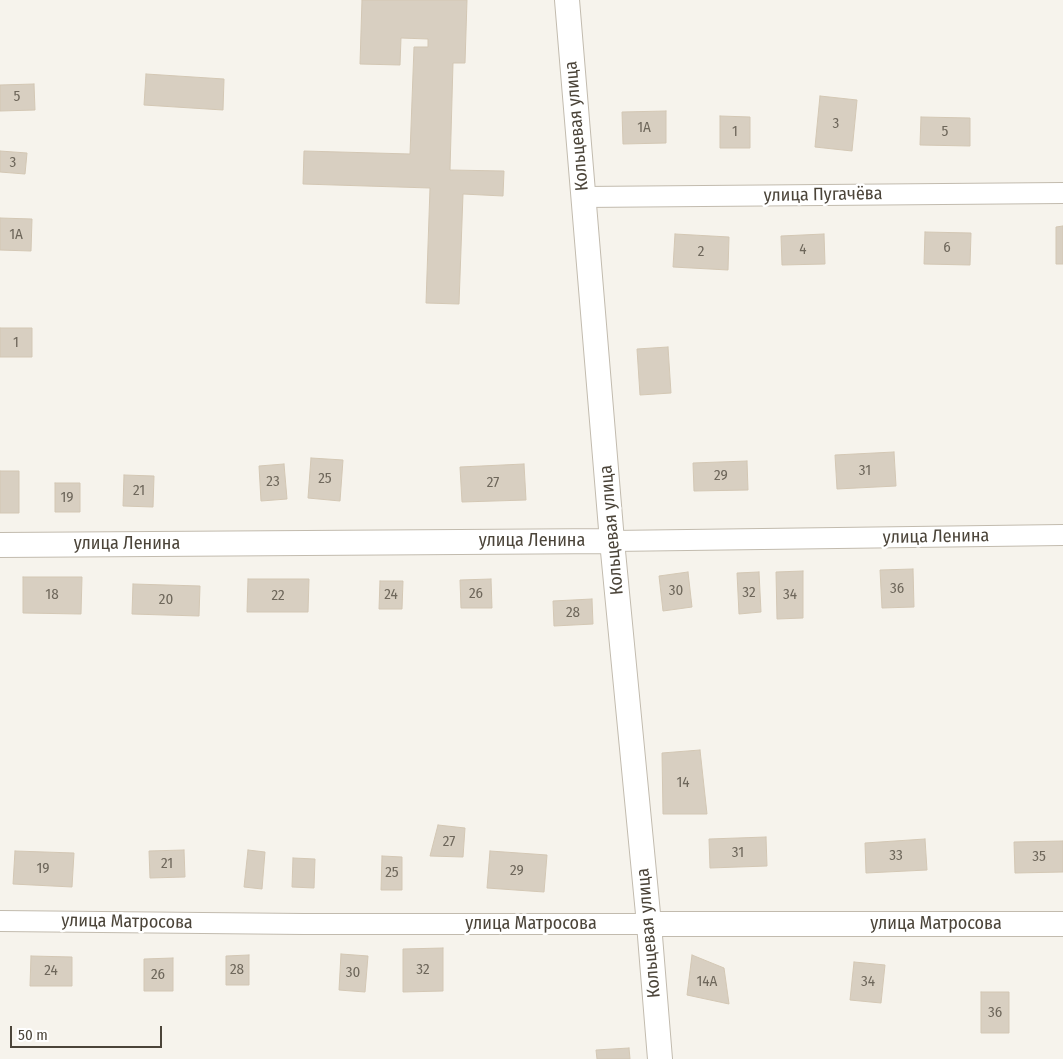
<!DOCTYPE html>
<meta charset="utf-8">
<style>
body{margin:0}
#map{position:relative;width:1063px;height:1059px;overflow:hidden;background:#f6f3ec;font-family:"Fira Sans Condensed",sans-serif}
canvas{display:block}
.scale{position:absolute;left:10px;top:1026px;width:152px;height:22px;box-sizing:border-box;border:2px solid #4b4439;border-top:0;padding-left:6px;font-size:15px;line-height:18px;white-space:nowrap;color:#4b4439;-webkit-text-stroke:4px #fff;paint-order:stroke}
</style>
<div id="map">
<canvas width="1063" height="1059"></canvas>
<div class="scale">50 m</div>
</div>
<script>
const ctx = document.querySelector('canvas').getContext('2d');
ctx.lineJoin = 'round';
function fillPath(path, color) {
  ctx.fillStyle = color;
  ctx.fill(path, 'evenodd');
}
function toPath(rows) {
  const path = new Path2D();
  for (const r of rows) {
    path.moveTo(r[0], r[1]);
    for (let i = 2; i < r.length; i += 2) path.lineTo(r[i], r[i + 1]);
  }
  return path;
}
function strokePath(path, color, width, dash) {
  ctx.strokeStyle = color;
  ctx.lineWidth = width;
  ctx.lineCap = dash ? 'butt' : 'round';
  ctx.setLineDash(dash || []);
  ctx.stroke(path);
}
function drawText(font, color, halo, rows, align = 'center') {
  ctx.font = font + ' "Fira Sans Condensed",sans-serif';
  ctx.lineWidth = 5;
  ctx.setLineDash([]);
  ctx.textBaseline = 'middle';
  ctx.strokeStyle = halo;
  ctx.fillStyle = color;
  for (const [text, x, y, turn = 0] of rows) {
    ctx.save();
    ctx.translate(x, y);
    ctx.rotate((+turn || 0) * Math.PI / 180);
    ctx.textAlign = isNaN(turn) ? turn : align;
    if (halo) ctx.strokeText(text, 0, 0);
    ctx.fillText(text, 0, 0);
    ctx.restore();
  }
}
const building = toPath([
 [362,0,467,0,465,63,453,63,450,170,504,171,503,196,463,194,459,304,426,303,430,188,303,184,304,151,410,154,414,47,428,47,428,39,401,38,400,65,360,64,362,0],
 [146,74,224,79,223,110,144,105,146,74],
 [34,84,35,110,0,111,0,85,34,84],
 [820,96,857,100,852,151,815,147,820,96],
 [666,111,666,143,623,144,622,112,666,111],
 [720,116,750,117,750,148,720,148,720,116],
 [921,117,970,118,970,146,920,145,921,117],
 [0,151,27,153,25,174,0,172,0,151],
 [0,218,32,219,31,251,0,250,0,218],
 [1063,226,1063,264,1056,264,1056,227,1063,226],
 [925,232,971,233,970,265,924,264,925,232],
 [675,234,729,237,728,270,673,267,675,234],
 [824,234,825,264,782,265,781,236,824,234],
 [0,328,32,328,32,357,0,357,0,328],
 [668,347,671,393,640,395,637,349,668,347],
 [894,452,896,486,837,489,835,455,894,452],
 [311,458,343,460,340,501,308,498,311,458],
 [747,461,748,490,694,491,693,463,747,461],
 [284,464,287,499,261,501,259,466,284,464],
 [524,464,526,500,462,502,460,467,524,464],
 [0,471,19,471,19,513,0,513,0,471],
 [124,475,154,476,153,507,123,506,124,475],
 [55,483,80,483,80,512,55,512,55,483],
 [913,569,914,607,882,608,880,570,913,569],
 [803,571,803,618,777,619,776,572,803,571],
 [688,572,692,607,663,611,659,576,688,572],
 [759,572,761,612,739,614,737,573,759,572],
 [23,577,82,577,81,614,23,613,23,577],
 [248,579,309,579,308,612,247,612,248,579],
 [491,579,492,608,461,608,460,580,491,579],
 [380,581,403,581,402,609,379,609,380,581],
 [133,584,200,586,199,616,132,614,133,584],
 [592,599,593,624,554,626,553,601,592,599],
 [700,750,707,814,663,814,662,753,700,750],
 [438,825,465,828,463,857,430,856,438,825],
 [766,837,767,866,710,868,709,839,766,837],
 [925,839,927,870,866,873,865,843,925,839],
 [1063,841,1063,872,1015,873,1014,842,1063,841],
 [184,850,185,877,150,878,149,851,184,850],
 [248,850,265,852,262,889,244,887,248,850],
 [15,851,74,853,72,887,13,884,15,851],
 [490,851,547,855,544,892,487,888,490,851],
 [382,856,402,857,402,890,381,890,382,856],
 [293,858,315,859,314,888,292,887,293,858],
 [443,948,443,991,403,992,403,949,443,948],
 [341,954,368,956,365,992,339,990,341,954],
 [249,955,249,985,226,985,226,956,249,955],
 [692,955,724,968,729,1004,687,995,692,955],
 [31,956,72,957,72,986,30,986,31,956],
 [173,958,173,991,144,991,144,959,173,958],
 [854,962,885,965,881,1003,850,1000,854,962],
 [981,992,1009,992,1009,1033,981,1033,981,992],
 [629,1048,630,1059,597,1059,596,1050,629,1048]
]);
fillPath(building, '#d8cfc1');
strokePath(building, '#d3c7b4', 1);
const minor = toPath([
 [583,197,1063,193],
 [612,541,1063,535],
 [0,921,304,924,649,924]
]);
const tertiary = toPath([
 [567,0,612,541,649,924,660,1059],
 [0,545,612,541],
 [649,924,1063,924]
]);
strokePath(minor, '#c2bbae', 22);
strokePath(tertiary, '#c2bbae', 26);
strokePath(minor, '#fff', 20);
strokePath(tertiary, '#fff', 24);
drawText('15px', '#6e675b', null, [
 ["5",17,97],
 ["3",836,124],
 ["1А",644,128],
 ["1",735,132],
 ["5",945,132],
 ["3",13,163],
 ["1А",16,235],
 ["6",947,248],
 ["4",803,250],
 ["2",701,252],
 ["1",16,343],
 ["31",865,471],
 ["29",721,476],
 ["25",325,479],
 ["23",273,482],
 ["27",493,483],
 ["21",139,491],
 ["19",67,498],
 ["36",897,589],
 ["30",676,591],
 ["32",749,593],
 ["26",476,594],
 ["18",52,595],
 ["24",391,595],
 ["34",790,595],
 ["22",278,596],
 ["20",166,600],
 ["28",573,613],
 ["14",683,783],
 ["27",449,842],
 ["31",738,853],
 ["33",896,856],
 ["35",1039,857],
 ["21",167,864],
 ["19",43,869],
 ["29",517,871],
 ["25",392,873],
 ["28",237,970],
 ["32",423,970],
 ["24",51,971],
 ["30",353,973],
 ["26",158,975],
 ["14А",707,982],
 ["34",868,982],
 ["36",995,1013]
]);
drawText('18px', '#4b4439', '#fff', [
 ["Кольцевая улица",577,126,-95],
 ["улица Пугачёва",823,195,-1],
 ["Кольцевая улица",612,530,-95],
 ["улица Ленина",936,537,-1],
 ["улица Ленина",532,541],
 ["улица Ленина",127,544],
 ["улица Матросова",127,922,1],
 ["улица Матросова",531,924],
 ["улица Матросова",936,924],
 ["Кольцевая улица",649,933,-95]
]);
</script>
